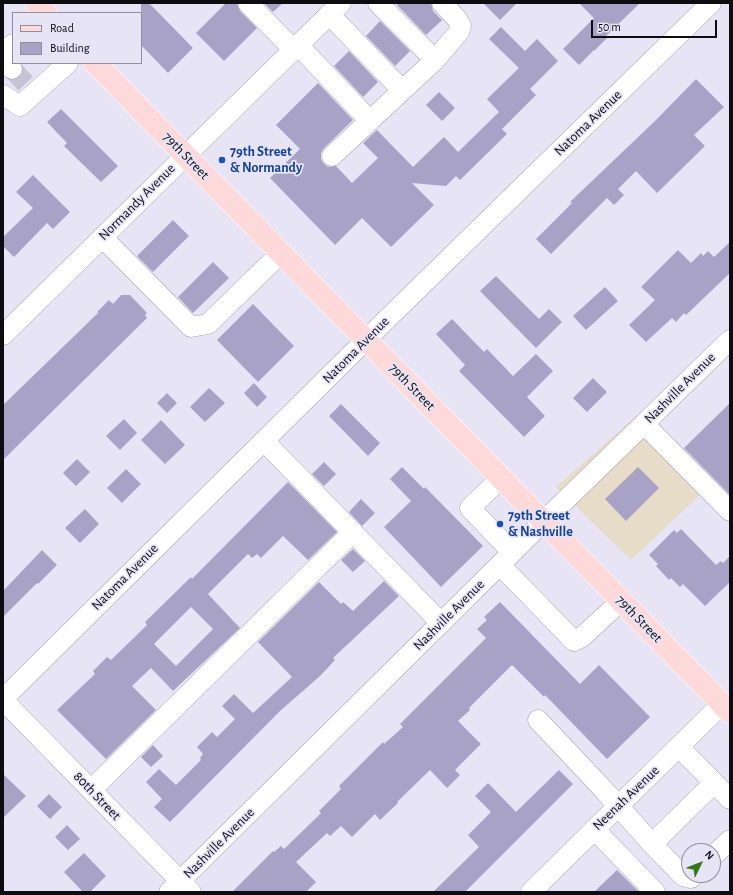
<!DOCTYPE html>
<style>
body{margin:0}
#map{position:relative;width:733px;height:895px;overflow:hidden;background:#e7e4f6;font-family:"Alegreya Sans",sans-serif}
canvas{display:block}
.frame{position:absolute;inset:0;border:4px solid #0d0c11;pointer-events:none}
.legend{position:absolute;left:12px;top:12px;width:130px;height:52px;box-sizing:border-box;background:#e7e4f6;border:1px solid #908e9a;margin:0;padding:5px 7px;list-style:none;font-size:12px;color:#0d0c11}
.legend li{display:flex;align-items:center;gap:8px;height:20px}
.legend b{width:20px;border:1px solid #908e9a}
.north{position:absolute;left:681px;top:843px;width:40px;height:40px;box-sizing:border-box;background:#e7e4f6;border:1px solid #908e9a;border-radius:50%;rotate:47deg;font-size:11px;font-weight:700;line-height:16px;text-align:center;color:#0d0c11}
.north::after{content:'';display:block;margin:auto;width:14px;height:18px;background:#347819;clip-path:polygon(50% 0,100% 100%,50% 72%,0 100%)}
.scale{position:absolute;left:591px;top:20px;width:126px;height:18px;box-sizing:border-box;border:2px solid #0d0c11;border-top:0;padding-left:5px;font-size:12px;line-height:14px;white-space:nowrap;color:#0d0c11;-webkit-text-stroke:3px #e7e4f6;paint-order:stroke}
</style>
<div id="map">
<canvas width="733" height="895"></canvas>
<div class="frame"></div>
<ul class="legend">
<li><b style="height:5px;background:#fdd9da"></b>Road</li>
<li><b style="height:11px;background:#a8a3c6"></b>Building</li>
</ul>
<div class="north">N</div>
<div class="scale">50 m</div>
</div>
<script>
const ctx = document.querySelector('canvas').getContext('2d');
ctx.lineJoin = 'round';
function fillPath(path, color) {
  ctx.fillStyle = color;
  ctx.fill(path, 'evenodd');
}
function toPath(rows) {
  const path = new Path2D();
  for (const r of rows) {
    path.moveTo(r[0], r[1]);
    for (let i = 2; i < r.length; i += 2) path.lineTo(r[i], r[i + 1]);
  }
  return path;
}
function strokePath(path, color, width, dash) {
  ctx.strokeStyle = color;
  ctx.lineWidth = width;
  ctx.lineCap = dash ? 'butt' : 'round';
  ctx.setLineDash(dash || []);
  ctx.stroke(path);
}
function drawText(font, color, halo, rows, align = 'center') {
  ctx.font = font + ' "Alegreya Sans",sans-serif';
  ctx.lineWidth = 3.5;
  ctx.setLineDash([]);
  ctx.textBaseline = 'middle';
  ctx.strokeStyle = halo;
  ctx.fillStyle = color;
  for (const [text, x, y, turn = 0] of rows) {
    ctx.save();
    ctx.translate(x, y);
    ctx.rotate((+turn || 0) * Math.PI / 180);
    ctx.textAlign = isNaN(turn) ? turn : align;
    if (halo) ctx.strokeText(text, 0, 0);
    ctx.fillText(text, 0, 0);
    ctx.restore();
  }
}
fillPath(toPath([
 [636,416,707,488,631,560,556,487]
]), '#e6dcc7');
fillPath(toPath([
 [141,3,149,3,193,48,168,73,141,45],
 [226,3,237,3,240,11,257,28,224,61,196,33],
 [264,3,283,3,273,12],
 [399,3,431,3,433,11,442,20,426,35,397,5],
 [483,3,517,3,500,20],
 [579,3,640,3,605,37,607,38,594,51,594,50,579,65,563,49,594,18],
 [380,21,410,51,395,66,366,36],
 [501,27,525,51,537,39,558,61,530,89,536,95,502,129,507,134,460,180,456,176,446,186,412,183,434,205,391,247,362,218,335,245,270,178,300,149,276,125,318,83,353,120,324,148,321,153,321,159,324,164,328,167,336,166,352,183,378,158,363,143,377,130,413,167,444,137,458,152,499,112,487,99,519,68,489,39],
 [349,51,378,82,363,97,334,66],
 [696,79,724,107,694,135,705,146,657,193,636,171,618,189,624,195,614,205,607,198,551,254,536,239,572,203,570,202,656,120],
 [439,92,455,108,442,121,426,105],
 [61,109,118,166,101,182,64,146,67,143,47,122],
 [33,175,70,212,53,229,47,223,14,257,3,246,3,237,33,208,16,192],
 [173,220,189,236,153,272,137,256],
 [730,242,730,273,686,315,684,313,676,322,672,318,646,342,629,325,655,300,641,287,678,250,691,263,701,253,703,256,708,251,714,257],
 [213,262,229,278,193,313,178,297],
 [496,276,539,319,549,309,562,322,536,348,480,291],
 [605,287,618,301,586,330,573,316],
 [121,295,130,295,147,313,145,315,147,318,3,460,3,405,98,313,97,312,109,300,113,304],
 [253,304,294,346,258,382,217,340],
 [452,319,484,352,487,349,513,376,536,354,553,371,527,397,545,416,524,437,459,371,465,365,436,334],
 [593,378,607,392,587,412,573,398],
 [254,383,267,397,257,407,244,393],
 [209,388,225,403,205,422,190,407],
 [167,393,177,403,167,413,157,403],
 [730,403,730,495,684,448],
 [341,404,380,443,368,456,329,416],
 [124,419,137,433,120,450,106,436],
 [161,420,185,445,165,464,141,440],
 [77,459,90,472,76,486,63,473],
 [324,462,336,474,324,486,312,474],
 [402,467,424,489,425,487,483,546,441,587,384,527,411,501,390,479],
 [638,467,659,488,626,521,605,499],
 [126,469,141,484,122,503,107,488],
 [288,482,337,532,308,560,283,536,261,558,257,554,252,558,248,554,208,594,240,628,173,691,151,668,132,686,156,710,106,759,57,710,95,674,93,671,107,657,111,660,147,625,145,622,191,577,192,579],
 [191,607,213,629,176,666,154,644],
 [361,499,375,513,362,526,349,512],
 [85,509,99,524,80,543,65,528],
 [681,529,716,565,721,561,723,563,730,556,730,582,705,606,683,584,680,587,671,578,669,580,656,566,658,564,649,555,674,530,677,533],
 [353,549,365,561,353,572,341,560],
 [42,550,57,565,38,584,37,583,3,617,3,591],
 [384,581,399,596,333,658,335,660,320,676,280,711,170,822,154,807,162,799,146,782,159,769,176,785,201,760,200,758,203,754,197,747,212,732,217,737,235,719,222,706,234,694,253,713,292,677,258,642,319,582,341,604,343,602,353,611],
 [500,602,580,684,599,665,650,717,607,759,545,695,544,697,512,665,469,708,470,710,458,721,481,744,455,770,460,775,447,788,430,770,397,802,398,803,380,820,375,814,352,837,341,826,330,836,327,833,296,862,316,882,306,892,232,892,273,851,274,852,281,846,284,849,314,820,321,813,319,811,341,789,339,786,383,742,384,744,403,727,400,724,486,638,477,629,487,620,484,617],
 [153,745,163,756,151,767,141,757],
 [559,770,573,784,465,892,433,892,479,847,468,835,491,812,475,796,488,783,516,812],
 [3,774,26,796,3,818],
 [49,794,62,807,50,819,37,806],
 [67,825,80,839,68,850,55,837],
 [84,853,106,876,90,892,83,892,64,872],
 [617,870,639,892,594,892]
]), '#a8a3c6');
strokePath(toPath([
 [12,69,27,85]
]), '#c6c4d4', 20, [20, 10]);
const minor = toPath([
 [248,3,293,49],
 [378,3,435,60],
 [329,14,402,90],
 [298,45,370,121],
 [3,53,13,44],
 [3,60,12,69],
 [3,95,20,106,68,63],
 [332,156,435,60,459,32,461,26,457,19,442,3],
 [102,237,191,327,208,324,281,253],
 [3,335,341,3],
 [644,424,730,511],
 [264,441,441,623],
 [501,478,470,508,512,552],
 [500,565,574,641,582,637,621,601],
 [3,699,387,319,711,3],
 [3,700,191,892],
 [538,720,603,789,652,844,683,876,691,878,694,875],
 [679,747,730,799],
 [91,790,353,532],
 [594,829,655,892],
 [652,844,714,783],
 [713,856,730,840],
 [169,892,544,521,730,340],
 [531,892,722,704]
]);
const major = toPath([
 [36,3,46,13],
 [95,63,730,712]
]);
strokePath(minor, '#a6a4b4', 21);
strokePath(major, '#fff', 23);
strokePath(minor, '#fff', 20);
strokePath(major, '#fdd9da', 22);
for (const [x, y, r, color] of [
 [222,160,4,"#1a4fb4"],
 [500,524,4,"#1a4fb4"]
]) {
  const dot = new Path2D();
  dot.arc(x, y, r, 0, 2 * Math.PI);
  ctx.fillStyle = color;
  ctx.fill(dot);
  strokePath(dot, '#e7e4f6', 1.5);
}
drawText('14px', '#0d0c11', '#e7e4f6', [
 ["Natoma Avenue",588,123,-44],
 ["79th Street",186,156,46],
 ["Normandy Avenue",137,202,-45],
 ["Natoma Avenue",356,350,-45],
 ["79th Street",412,387,46],
 ["Nashville Avenue",680,388,-45],
 ["Natoma Avenue",125,577,-45],
 ["Nashville Avenue",449,615,-45],
 ["79th Street",639,619,46],
 ["80th Street",97,796,46],
 ["Neenah Avenue",626,798,-44],
 ["Nashville Avenue",219,843,-45]
]);
drawText('bold 14px', '#164399', '#e7e4f6', [
 ["79th Street",230,152],
 ["& Normandy",230,168],
 ["79th Street",508,516],
 ["& Nashville",508,532]
], 'left');
</script>
